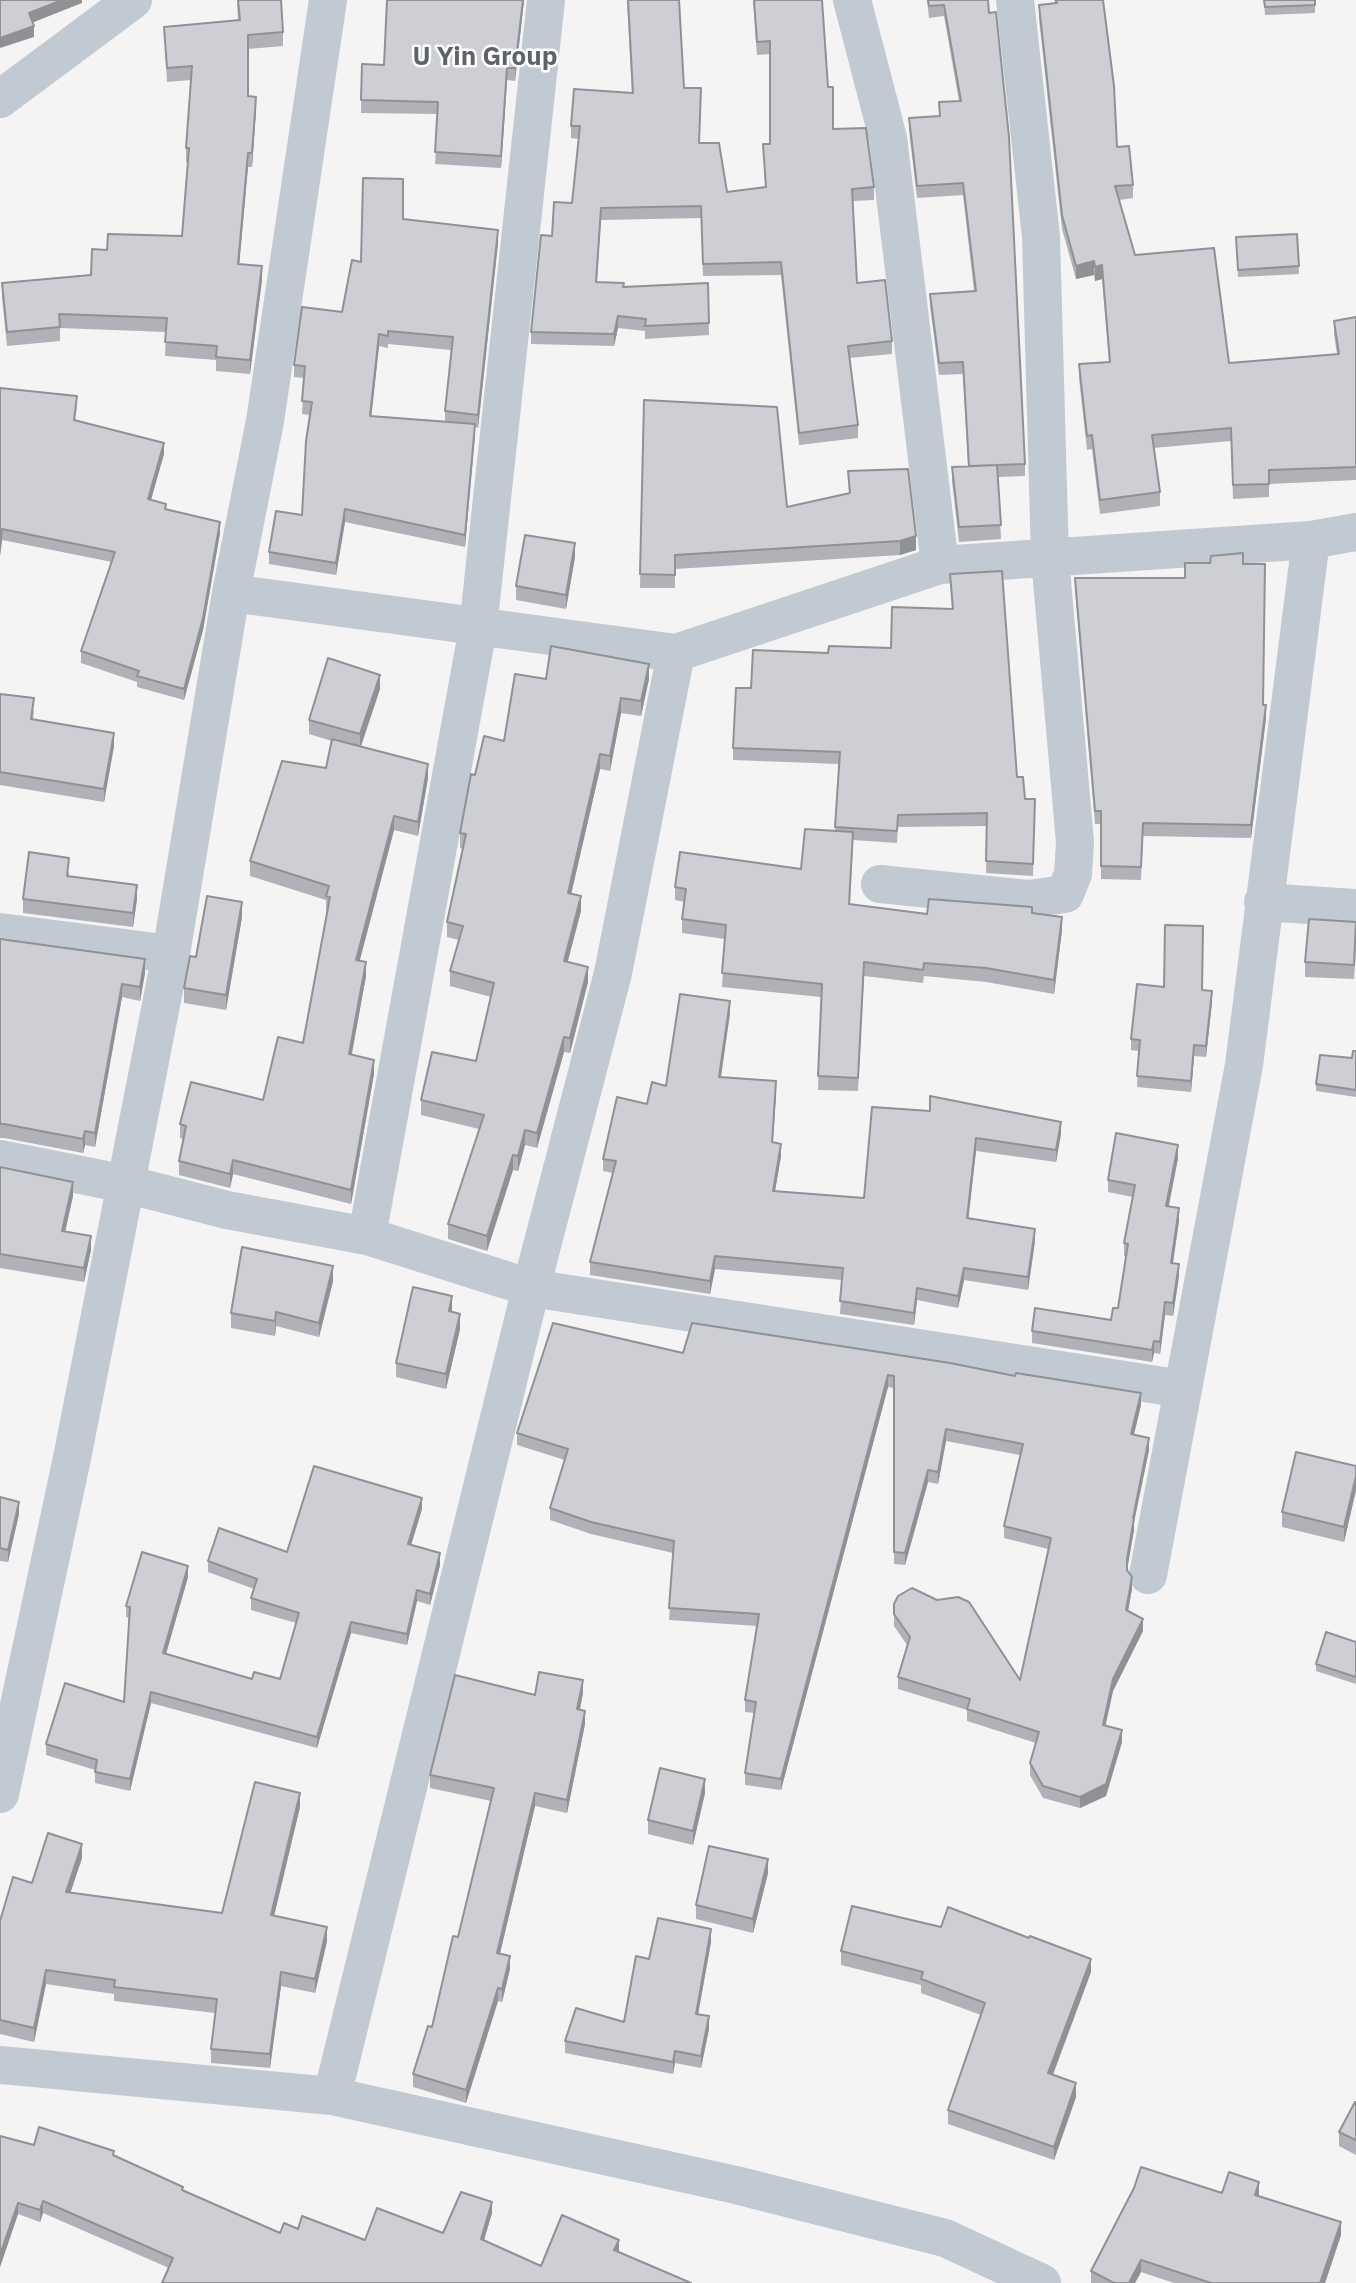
<!DOCTYPE html>
<style>
body{margin:0}
canvas{display:block;background:#f5f3f3}
</style>
<canvas width="1356" height="2283"></canvas>
<script>
const ctx = document.querySelector('canvas').getContext('2d');
ctx.lineJoin = 'round';
function toPath(rows) {
  const path = new Path2D();
  for (const r of rows) {
    path.moveTo(r[0], r[1]);
    for (let i = 2; i < r.length; i += 2) path.lineTo(r[i], r[i + 1]);
  }
  return path;
}
function strokePath(path, color, width, dash) {
  ctx.strokeStyle = color;
  ctx.lineWidth = width;
  ctx.lineCap = dash ? 'butt' : 'round';
  ctx.setLineDash(dash || []);
  ctx.stroke(path);
}
function fillPath(path, color) {
  ctx.fillStyle = color;
  ctx.fill(path, 'evenodd');
}
function drawText(font, color, halo, rows, align = 'center') {
  ctx.font = font + ' "IBM Plex Sans",sans-serif';
  ctx.lineWidth = 5;
  ctx.setLineDash([]);
  ctx.textBaseline = 'middle';
  ctx.strokeStyle = halo;
  ctx.fillStyle = color;
  for (const [text, x, y, turn = 0] of rows) {
    ctx.save();
    ctx.translate(x, y);
    ctx.rotate((+turn || 0) * Math.PI / 180);
    ctx.textAlign = isNaN(turn) ? turn : align;
    if (halo) ctx.strokeText(text, 0, 0);
    ctx.fillText(text, 0, 0);
    ctx.restore();
  }
}
strokePath(toPath([
 [852,0,888,138,940,565],
 [0,99,133,0],
 [231,593,676,653,940,565,1311,540,1356,532],
 [880,884,1028,899,1065,894,1073,874,1075,842,1050,558,1041,237,1015,0],
 [1263,902,1356,908],
 [0,932,171,954],
 [0,1159,126,1184,227,1210,367,1236,531,1288,1183,1389],
 [367,1236,478,628,546,0],
 [1148,1575,1244,1065,1311,540],
 [0,1794,72,1458,171,954,231,593,265,421,328,0],
 [0,2065,332,2096,736,2185,945,2238,1042,2283],
 [332,2096,531,1288,613,973,676,653]
]), '#c1cad2', 38);
fillPath(toPath([
 [237,0,281,0,283,32,283,46,248,49,248,96,256,110,252,167,248,167,239,264,262,280,250,374,216,371,216,360,165,356,166,332,60,328,60,341,7,346,2,297,2,283,91,275,107,250,182,236,188,162,186,162,186,148,191,80,167,82,164,27,238,20],
 [524,0,515,81,507,80,501,168,435,164,438,114,361,113,362,64,384,65],
 [627,0,679,0,684,88,699,143,727,192,765,187,763,144,770,144,770,54,757,55,753,0,822,0,828,87,833,129,874,187,874,200,853,201,857,283,892,341,892,354,849,358,858,425,858,438,799,445,781,275,703,276,701,218,601,220,597,282,624,287,708,283,709,335,645,339,645,331,618,328,614,346,531,344,531,332,552,236,572,203,579,139,571,138,571,126,632,93],
 [927,0,988,0,1025,464,1025,476,998,477,1001,539,959,542,952,481,952,467,968,466,963,374,939,375,930,306,930,294,974,291,963,195,917,198,909,130,909,118,939,116,939,102,959,101,944,16,929,18],
 [1054,0,1103,0,1117,147,1133,185,1133,198,1119,200,1135,255,1229,363,1337,354,1334,334,1334,321,1356,317,1356,480,1269,484,1269,497,1233,499,1231,441,1153,448,1160,492,1160,506,1100,514,1092,449,1087,450,1079,378,1079,364,1109,362,1102,279,1095,281,1094,275,1076,279,1062,229,1039,19,1039,5,1055,3],
 [1264,0,1315,0,1315,13,1265,15],
 [403,219,498,243,478,428,475,427,465,547,345,522,336,575,269,564,269,552,302,515,310,415,302,414,304,378,294,377,294,365,342,312,361,262],
 [388,344,451,350,445,411,445,421,371,416,379,346,388,348],
 [1297,234,1299,274,1238,277,1236,244],
 [0,388,77,407,75,420,164,454,151,500,166,509,220,533,203,630,184,700,137,687,137,682,81,663,81,651,112,562,2,540,0,556],
 [644,400,787,507,849,494,848,471,916,550,900,555,675,569,675,588,640,588],
 [575,557,566,609,516,600,516,586],
 [1243,564,1263,705,1266,718,1251,838,1143,836,1141,880,1101,879,1101,824,1095,824,1075,591,1075,578,1185,578],
 [950,574,1025,799,1035,799,1033,876,986,873,987,826,898,827,897,843,853,840,850,904,927,914,1032,913,1062,930,1054,994,986,982,924,976,923,983,864,976,858,1091,818,1090,821,997,722,987,725,939,682,933,682,919,685,902,675,900,675,887,801,869,835,831,839,764,733,760,733,748,751,688,828,653,891,648,952,609],
 [546,679,649,679,641,716,621,713,610,771,600,769,571,893,581,911,567,962,588,982,570,1053,564,1052,537,1148,525,1145,518,1171,513,1170,487,1251,448,1239,448,1224,479,1129,421,1115,421,1100,476,1061,491,997,450,986,450,971,459,940,447,937,447,922,463,849,460,848,460,833,475,775,504,741],
 [380,689,361,747,428,778,418,836,394,830,360,960,366,976,352,1054,374,1074,351,1204,233,1174,230,1188,179,1175,179,1161,183,1139,180,1138,180,1124,263,1100,303,1043,327,911,326,911,326,900,250,876,250,861,326,768,332,741,309,734,309,720],
 [0,694,34,711,33,720,114,746,104,802,0,785],
 [69,872,69,876,137,899,133,927,23,913,23,899],
 [242,917,226,1010,184,1003,184,988,196,957],
 [1356,922,1356,949,1354,979,1305,977,1305,962],
 [0,939,145,973,140,1001,122,997,95,1147,85,1145,83,1153,4,1138,0,1138],
 [1202,990,1212,1002,1206,1057,1194,1056,1191,1092,1137,1087,1139,1051,1131,1050,1131,1039],
 [730,1013,721,1077,776,1094,773,1142,781,1156,775,1191,864,1198,872,1107,1061,1134,1056,1162,976,1151,968,1219,1035,1241,1028,1290,964,1280,958,1308,917,1300,914,1325,840,1314,842,1280,715,1269,710,1294,590,1275,590,1262,613,1173,603,1171,603,1159,647,1104,666,1086],
 [1356,1051,1356,1097,1316,1091,1316,1084,1352,1058],
 [1178,1158,1169,1206,1179,1221,1173,1263,1179,1276,1173,1316,1165,1315,1160,1354,1154,1353,1152,1362,1032,1343,1032,1331,1111,1320,1118,1308,1126,1256,1124,1256,1124,1243,1133,1197,1108,1192,1108,1180],
 [0,1167,73,1196,65,1232,91,1250,84,1282,0,1268],
 [333,1281,319,1337,276,1326,275,1336,231,1328,231,1313],
 [452,1312,460,1329,446,1389,396,1377,396,1363],
 [692,1323,1141,1405,1134,1435,1149,1450,1134,1522,1134,1530,1127,1568,1132,1589,1128,1611,1143,1631,1113,1691,1105,1725,1122,1742,1106,1796,1080,1808,1043,1798,1030,1775,1030,1763,1036,1743,967,1721,967,1710,898,1689,898,1677,907,1645,894,1626,894,1604,1020,1680,1048,1549,1004,1538,1004,1526,1020,1455,946,1441,938,1484,928,1482,905,1565,894,1564,894,1388,888,1387,781,1790,745,1785,745,1773,755,1713,745,1712,745,1700,757,1626,669,1620,673,1553,591,1534,550,1520,550,1508,565,1460,517,1445,517,1433,683,1353],
 [1356,1466,1356,1490,1344,1542,1282,1527,1282,1512],
 [0,1497,19,1514,8,1562,0,1561],
 [422,1509,411,1545,440,1565,430,1605,417,1601,407,1645,351,1633,317,1748,151,1703,130,1791,95,1783,95,1770,46,1755,46,1744,124,1702,130,1618,126,1617,126,1606,188,1577,166,1654,252,1679,280,1679,296,1623,251,1610,251,1598,254,1589,208,1572,208,1561,287,1552],
 [1356,1642,1356,1684,1316,1671,1316,1664],
 [583,1693,580,1710,585,1724,567,1813,535,1806,500,1953,510,1969,502,2002,498,2001,466,2103,413,2087,413,2074,432,2027,458,1937,491,1801,430,1788,430,1775,535,1695],
 [705,1793,693,1845,648,1834,648,1820],
 [300,1807,274,1915,327,1941,315,1993,281,1986,270,2068,211,2063,211,2049,215,2013,114,2001,114,1994,46,1984,34,2042,0,2034,0,1921,32,1883,82,1858,70,1893,222,1913],
 [768,1873,753,1933,696,1919,696,1905],
 [711,1942,698,2014,709,2029,701,2068,675,2063,673,2074,565,2053,565,2041,624,2022,649,1959],
 [841,1951,1091,1972,1053,2075,1076,2097,1054,2160,948,2124,948,2110,981,2015,921,1993,921,1985,841,1965],
 [1356,2102,1356,2155,1339,2146,1339,2132],
 [0,2136,34,2145,114,2155,183,2191,280,2233,298,2229,365,2240,443,2233,492,2213,484,2240,541,2266,618,2252,691,2283,169,2268,43,2213,40,2222,18,2214,0,2267],
 [1222,2193,1259,2196,1341,2235,1325,2283,1174,2283,1141,2272,1135,2283,1091,2283,1091,2271]
]), '#b0b2b7');
fillPath(toPath([
 [62,0,82,0,82,3,29,24,29,13],
 [523,0,524,0,515,81,515,68],
 [34,26,34,37,0,48,0,38],
 [507,68,507,80,501,168,501,156],
 [256,97,256,110,252,167,252,153],
 [248,153,248,167,238,278,238,264],
 [498,230,498,243,478,428,478,415],
 [1094,261,1094,275,1076,279,1076,266],
 [1102,265,1102,279,1095,281,1095,267],
 [262,266,262,280,250,374,250,360],
 [618,316,618,328,614,346,614,334],
 [379,334,379,346,370,429,370,416],
 [475,424,475,436,465,547,465,535],
 [164,443,164,454,148,510,148,499],
 [345,509,345,522,336,575,336,563],
 [220,522,220,533,203,630,184,700,184,689],
 [2,529,2,540,0,556,0,545],
 [916,536,916,550,900,555,900,541],
 [575,543,575,557,566,609,566,595],
 [649,664,649,679,641,716,641,701],
 [380,675,380,689,360,748,360,734],
 [621,698,621,713,610,771,610,756],
 [1266,705,1266,718,1251,838,1251,825],
 [114,733,114,746,104,802,104,789],
 [600,754,600,769,568,908,568,893],
 [428,764,428,778,418,836,418,822],
 [394,816,394,830,356,974,356,960],
 [137,885,137,899,133,927,133,913],
 [581,896,581,911,564,976,564,961],
 [242,902,242,917,226,1010,226,995],
 [1062,917,1062,930,1054,994,1054,980],
 [145,959,145,973,140,1001,140,987],
 [366,962,366,976,349,1068,349,1054],
 [588,967,588,982,570,1053,570,1038],
 [122,984,122,997,95,1147,95,1133],
 [1212,991,1212,1002,1206,1057,1206,1046],
 [730,1001,730,1013,719,1089,719,1077],
 [564,1037,564,1052,537,1148,537,1133],
 [1194,1045,1194,1056,1191,1092,1191,1081],
 [374,1060,374,1074,351,1204,351,1190],
 [776,1081,776,1094,772,1154,772,1142],
 [1061,1122,1061,1134,1056,1162,1056,1150],
 [525,1130,525,1145,518,1171,518,1156],
 [85,1131,85,1145,83,1153,83,1139],
 [976,1138,976,1151,967,1231,967,1218],
 [781,1144,781,1156,773,1203,773,1191],
 [1178,1145,1178,1158,1166,1218,1166,1206],
 [513,1155,513,1170,487,1251,487,1236],
 [233,1160,233,1174,230,1188,230,1174],
 [73,1182,73,1196,62,1245,62,1231],
 [1179,1208,1179,1221,1171,1275,1171,1263],
 [1035,1229,1035,1241,1028,1290,1028,1277],
 [91,1236,91,1250,84,1282,84,1268],
 [715,1256,715,1269,710,1294,710,1281],
 [1179,1264,1179,1276,1173,1316,1173,1303],
 [333,1266,333,1281,319,1337,319,1323],
 [964,1268,964,1280,958,1308,958,1296],
 [917,1288,917,1300,914,1325,914,1313],
 [452,1296,452,1311,449,1326,449,1311],
 [1165,1302,1165,1315,1160,1354,1160,1342],
 [276,1312,276,1326,275,1336,275,1321],
 [460,1314,460,1329,446,1389,446,1374],
 [1154,1341,1154,1353,1152,1362,1152,1350],
 [888,1375,888,1387,781,1790,781,1779],
 [1141,1393,1141,1405,1131,1446,1131,1434],
 [946,1429,946,1441,938,1484,938,1472],
 [1149,1438,1149,1450,1134,1522,1134,1530,1127,1571,1127,1559,1133,1518],
 [928,1470,928,1482,905,1565,905,1553],
 [1356,1476,1356,1490,1344,1542,1344,1527],
 [422,1498,422,1509,408,1555,408,1544],
 [19,1502,19,1514,8,1562,8,1550],
 [440,1553,440,1565,430,1605,430,1594],
 [188,1566,188,1577,163,1664,163,1653],
 [1132,1577,1132,1589,1126,1622,1126,1610],
 [417,1590,417,1601,407,1645,407,1634],
 [1143,1619,1143,1631,1113,1691,1103,1737,1103,1725,1113,1679],
 [351,1622,351,1633,317,1748,317,1737],
 [583,1680,583,1693,577,1722,577,1709],
 [151,1692,151,1703,130,1791,130,1779],
 [585,1711,585,1724,567,1813,567,1800],
 [1122,1730,1122,1742,1106,1796,1080,1808,1080,1797],
 [705,1779,705,1793,693,1845,693,1831],
 [300,1793,300,1807,271,1929,271,1915],
 [535,1793,535,1806,497,1966,497,1953],
 [82,1844,82,1858,66,1906,66,1892],
 [768,1859,768,1873,753,1933,753,1919],
 [327,1927,327,1941,315,1993,315,1979],
 [711,1929,711,1942,696,2026,696,2014],
 [510,1956,510,1969,502,2002,502,1989],
 [1091,1959,1091,1972,1048,2087,1048,2073],
 [46,1970,46,1984,34,2042,34,2028],
 [281,1972,281,1986,270,2068,270,2054],
 [498,1988,498,2001,466,2103,466,2090],
 [709,2016,709,2029,701,2068,701,2056],
 [675,2051,675,2063,673,2074,673,2062],
 [1076,2083,1076,2097,1054,2160,1054,2147],
 [1259,2182,1259,2195,1255,2207,1255,2195],
 [43,2201,43,2213,40,2222,40,2210],
 [492,2202,492,2213,481,2250,481,2239],
 [18,2203,18,2214,0,2267,0,2255],
 [1341,2222,1341,2235,1325,2283,1320,2283],
 [619,2240,619,2251,614,2250],
 [1141,2260,1141,2272,1135,2283,1129,2283]
]), '#909195');
const building = toPath([
 [0,0,62,0,29,13,34,26,0,38,0,0],
 [238,0,281,0,283,32,248,35,248,96,256,97,252,153,248,153,238,264,262,266,250,360,216,357,217,346,165,342,167,318,59,314,60,327,7,332,2,283,91,275,92,249,107,250,108,234,182,236,189,148,186,148,192,66,167,68,164,27,240,20,238,0],
 [387,0,523,0,515,68,507,68,501,156,435,152,438,102,361,100,362,64,384,65,387,0],
 [628,0,679,0,684,88,701,88,699,143,719,143,727,192,766,187,763,144,770,144,770,41,757,42,754,0,822,0,828,87,833,87,833,129,866,128,874,187,852,189,857,283,885,280,892,341,848,346,858,425,799,433,781,262,703,264,701,206,601,208,596,282,624,283,623,287,708,283,709,323,645,326,646,319,618,316,614,334,531,332,541,235,552,236,554,202,572,203,580,126,571,126,574,89,633,93,628,0],
 [928,0,988,0,989,13,996,12,1009,137,1025,464,969,466,963,362,939,363,930,294,976,291,963,183,917,186,909,118,940,116,939,102,961,101,944,5,929,6,928,0],
 [1056,0,1103,0,1114,86,1117,147,1129,146,1133,185,1115,186,1135,255,1214,248,1229,363,1339,354,1334,321,1356,317,1356,467,1269,470,1269,484,1233,485,1231,428,1152,435,1160,492,1100,500,1092,435,1087,436,1079,364,1110,362,1102,265,1095,267,1094,261,1076,266,1062,215,1039,5,1057,3,1056,0],
 [1264,0,1315,0,1315,5,1265,7,1264,0],
 [363,178,403,179,403,219,498,230,478,415,445,411,453,337,388,331,388,336,379,334,370,416,475,424,465,535,345,509,336,563,269,552,276,511,302,515,306,441,312,402,302,401,305,366,294,365,302,307,342,312,352,260,361,262,363,178],
 [1297,234,1299,266,1238,270,1236,237,1297,234],
 [0,388,77,396,74,420,164,443,148,499,166,504,165,509,220,522,203,618,184,689,137,676,139,671,81,651,115,552,2,529,0,545,0,388],
 [644,400,777,407,787,507,850,493,848,471,908,469,916,536,900,541,675,555,675,575,640,574,644,400],
 [997,465,1001,525,959,527,952,467,997,465],
 [525,535,575,543,566,595,516,586,525,535],
 [1243,553,1243,564,1265,564,1263,705,1266,705,1251,825,1143,823,1141,867,1101,866,1101,811,1095,811,1075,578,1185,578,1185,563,1210,563,1211,556,1243,553],
 [1002,571,1017,777,1023,777,1025,799,1035,799,1033,864,986,861,987,813,898,815,897,831,835,827,840,752,733,748,736,688,751,688,753,650,828,653,829,646,891,648,892,607,953,609,950,574,1002,571],
 [551,646,649,664,641,701,621,698,610,756,600,754,568,893,581,896,564,961,588,967,570,1038,564,1037,537,1133,525,1130,518,1156,513,1155,487,1236,448,1224,484,1115,421,1100,432,1052,476,1061,494,983,450,971,463,926,447,922,466,834,460,833,471,774,475,775,484,736,504,741,515,674,546,679,551,646],
 [328,658,380,675,360,734,309,720,328,658],
 [0,694,34,698,31,719,114,733,104,789,0,772,0,694],
 [332,739,428,764,418,822,394,816,356,960,366,962,349,1054,374,1060,351,1190,233,1160,230,1174,179,1161,186,1126,180,1124,191,1082,263,1100,278,1037,303,1043,330,897,326,896,329,886,250,861,282,761,326,768,332,739],
 [805,829,853,832,849,904,927,914,929,899,1032,907,1032,913,1062,917,1054,980,986,968,924,963,923,970,864,962,858,1078,818,1076,822,984,722,973,726,925,682,919,686,889,675,887,680,852,801,869,805,829],
 [29,852,69,858,67,876,137,885,133,913,23,899,29,852],
 [207,896,242,902,226,995,184,988,190,956,196,957,207,896],
 [1309,919,1356,922,1354,965,1305,962,1309,919],
 [1165,925,1203,926,1202,990,1212,991,1206,1046,1194,1045,1191,1081,1137,1076,1140,1040,1131,1039,1137,984,1164,987,1165,925],
 [0,939,145,959,140,987,122,984,95,1133,85,1131,83,1139,4,1124,0,1124,0,939],
 [680,994,730,1001,719,1077,776,1081,772,1142,781,1144,773,1191,864,1198,872,1107,930,1111,930,1096,1061,1122,1056,1150,976,1138,967,1218,1035,1229,1028,1277,964,1268,958,1296,917,1288,914,1313,840,1301,843,1268,715,1256,710,1281,590,1262,616,1161,603,1159,617,1097,647,1104,652,1082,666,1086,680,994],
 [1353,1051,1356,1051,1356,1090,1316,1084,1320,1055,1352,1058,1353,1051],
 [1116,1133,1178,1145,1166,1206,1179,1208,1171,1263,1179,1264,1173,1303,1165,1302,1160,1342,1154,1341,1152,1350,1032,1331,1035,1308,1111,1320,1113,1308,1118,1308,1128,1244,1124,1243,1135,1185,1108,1180,1116,1133],
 [0,1167,73,1182,62,1231,91,1236,84,1268,0,1254,0,1167],
 [242,1247,333,1266,319,1323,276,1312,275,1321,231,1313,242,1247],
 [413,1287,452,1296,449,1311,460,1314,446,1374,396,1363,413,1287],
 [553,1323,683,1353,692,1323,950,1363,1015,1376,1016,1373,1141,1393,1131,1434,1149,1438,1133,1518,1134,1518,1127,1559,1127,1570,1132,1577,1126,1610,1143,1619,1113,1679,1103,1725,1122,1730,1106,1784,1080,1797,1043,1786,1030,1763,1039,1732,967,1709,970,1699,898,1677,910,1637,894,1614,894,1604,898,1596,912,1588,937,1600,958,1597,969,1602,1020,1680,1051,1538,1004,1526,1023,1444,946,1429,938,1472,928,1470,905,1553,894,1552,894,1376,888,1375,781,1779,745,1773,756,1702,745,1700,759,1614,669,1608,674,1541,591,1522,550,1508,568,1449,517,1433,553,1323],
 [1296,1452,1356,1466,1356,1476,1344,1527,1282,1512,1296,1452],
 [314,1466,422,1498,408,1544,440,1553,430,1594,417,1590,407,1634,351,1622,317,1737,151,1692,130,1779,95,1772,97,1760,46,1744,65,1683,124,1702,130,1607,126,1606,142,1552,188,1566,163,1653,252,1679,254,1672,280,1679,299,1613,251,1598,257,1579,208,1561,219,1528,287,1552,314,1466],
 [0,1497,19,1502,8,1550,0,1548,0,1497],
 [1326,1632,1356,1642,1356,1677,1316,1664,1326,1632],
 [539,1672,583,1680,577,1709,585,1711,567,1800,535,1793,497,1953,510,1956,502,1989,498,1988,466,2090,413,2074,428,2026,432,2027,453,1936,458,1937,494,1788,430,1775,455,1675,535,1695,539,1672],
 [660,1768,705,1779,693,1831,648,1820,660,1768],
 [255,1782,300,1793,271,1915,327,1927,315,1979,281,1972,270,2054,211,2049,217,1999,114,1987,115,1980,46,1970,34,2028,0,2020,0,1921,13,1877,32,1883,48,1833,82,1844,66,1892,222,1913,255,1782],
 [709,1846,768,1859,753,1919,696,1905,709,1846],
 [852,1906,941,1927,948,1907,1029,1938,1030,1936,1091,1959,1048,2073,1076,2083,1054,2147,948,2110,985,2003,921,1979,923,1972,841,1951,852,1906],
 [658,1918,711,1929,696,2014,709,2016,701,2056,675,2051,673,2062,565,2041,576,2008,624,2022,636,1956,649,1959,658,1918],
 [1355,2102,1356,2102,1356,2140,1339,2132,1355,2102],
 [39,2127,114,2151,113,2155,183,2187,182,2190,280,2233,284,2223,298,2229,302,2216,365,2240,377,2208,443,2233,461,2192,492,2202,481,2239,541,2266,562,2215,619,2240,614,2250,691,2283,162,2283,173,2258,43,2201,40,2210,18,2203,0,2255,0,2136,34,2145,39,2127],
 [1141,2167,1222,2193,1229,2172,1259,2182,1255,2195,1341,2222,1320,2283,1211,2283,1141,2260,1129,2283,1114,2283,1091,2271,1134,2188,1141,2167]
]);
fillPath(building, '#cdcfd5');
strokePath(building, '#909195', 2);
drawText('bold 26px', '#5f6368', '#fff', [
 ["U Yin Group",485,57]
]);
</script>
